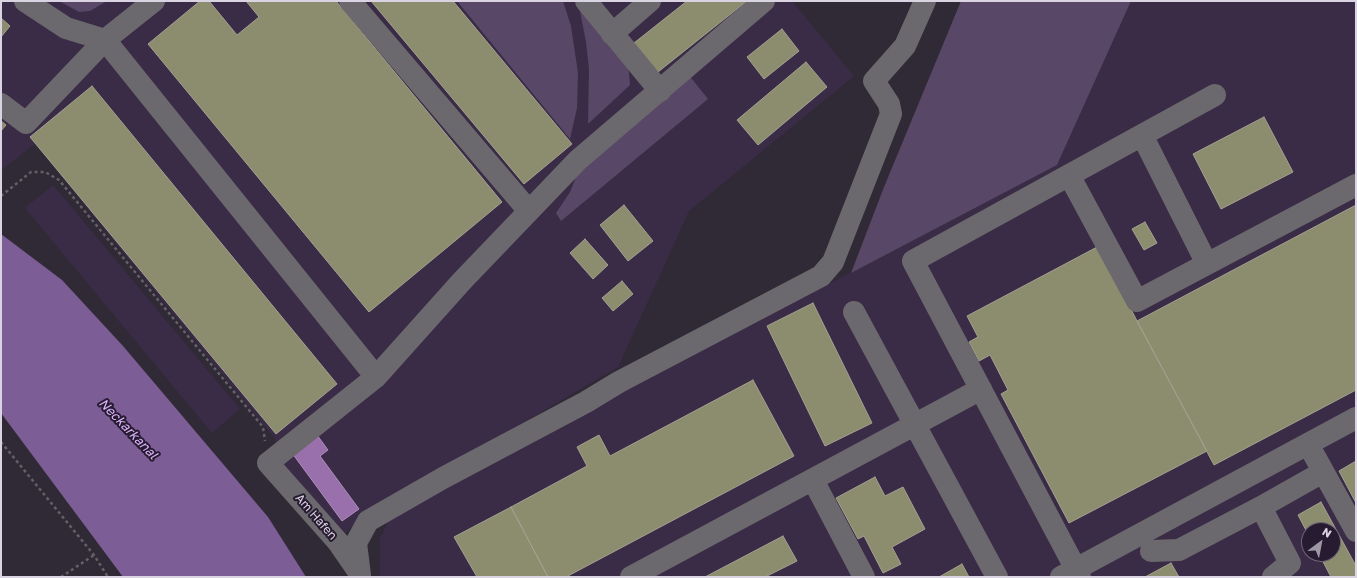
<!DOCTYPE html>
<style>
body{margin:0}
#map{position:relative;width:1357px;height:578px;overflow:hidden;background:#302a36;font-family:"Golos Text",sans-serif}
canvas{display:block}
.frame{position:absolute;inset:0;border:2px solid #dad3e1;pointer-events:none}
.north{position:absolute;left:1301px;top:522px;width:40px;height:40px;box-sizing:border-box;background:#271b31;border:1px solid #6f6577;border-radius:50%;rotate:32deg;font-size:11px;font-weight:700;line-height:16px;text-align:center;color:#dad3e1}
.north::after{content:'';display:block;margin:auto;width:14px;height:18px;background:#9e98a5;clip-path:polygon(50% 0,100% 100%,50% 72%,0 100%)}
</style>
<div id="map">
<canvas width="1357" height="578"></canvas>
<div class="frame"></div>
<div class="north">N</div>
</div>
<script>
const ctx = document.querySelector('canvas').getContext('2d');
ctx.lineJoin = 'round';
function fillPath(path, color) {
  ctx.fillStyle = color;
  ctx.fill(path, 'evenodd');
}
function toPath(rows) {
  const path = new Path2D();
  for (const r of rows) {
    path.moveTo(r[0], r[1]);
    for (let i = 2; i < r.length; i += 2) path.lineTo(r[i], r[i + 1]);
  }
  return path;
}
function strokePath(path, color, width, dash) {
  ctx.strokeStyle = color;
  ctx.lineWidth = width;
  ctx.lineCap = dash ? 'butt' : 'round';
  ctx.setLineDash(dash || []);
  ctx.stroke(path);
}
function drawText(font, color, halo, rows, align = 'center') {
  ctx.font = font + ' "Golos Text",sans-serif';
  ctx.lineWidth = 4;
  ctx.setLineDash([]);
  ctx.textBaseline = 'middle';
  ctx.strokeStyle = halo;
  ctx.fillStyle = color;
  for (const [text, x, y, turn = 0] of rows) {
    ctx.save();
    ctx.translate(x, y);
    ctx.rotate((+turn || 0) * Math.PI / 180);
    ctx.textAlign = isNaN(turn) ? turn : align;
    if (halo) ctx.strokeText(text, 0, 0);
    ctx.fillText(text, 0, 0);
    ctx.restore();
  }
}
fillPath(toPath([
 [1,1,792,1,854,76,689,211,618,367,374,510,340,537,272,457,276,440,35,144,1,170],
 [1131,1,1356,1,1356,577,380,577,380,538,390,519,628,389,1057,165],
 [1309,530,1333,530,1333,554,1309,554],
 [53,185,240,409,212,433,25,208]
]), '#3a2c46');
fillPath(toPath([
 [59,1,107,1,90,11,79,12],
 [457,1,563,1,571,26,578,73,577,108,570,139],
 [961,1,1131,1,1057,165,851,273,884,187],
 [585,8,628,63,630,85,588,124,589,69,586,42,580,11],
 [688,74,708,99,561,221,556,213,570,192,580,167]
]), '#584766');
fillPath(toPath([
 [1,234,62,280,123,346,268,517,306,577,123,577,1,413]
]), '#7d5d96');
const offices = toPath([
 [317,435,328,450,320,456,359,509,342,521,292,453,317,435]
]);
fillPath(offices, '#9970ab');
strokePath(offices, '#ac8ebb', 1);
const industry = toPath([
 [200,1,209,1,237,35,259,17,246,1,336,1,502,202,369,312,148,44,200,1],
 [371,1,453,1,572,144,524,184,371,1],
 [687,1,747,1,658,72,634,43,687,1],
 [1,18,10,26,1,37,1,18],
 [782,29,799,51,764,79,747,57,782,29],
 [806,62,827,87,758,145,737,120,806,62],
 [92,86,337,384,276,434,30,137,92,86],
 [1264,117,1293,172,1221,209,1193,154,1264,117],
 [1,121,6,125,1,131,1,121],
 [624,205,653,241,628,261,600,225,624,205],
 [1356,205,1356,390,1214,465,1137,321,1356,205],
 [1145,222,1157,243,1144,250,1132,229,1145,222],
 [585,239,608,265,593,279,570,253,585,239],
 [1099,246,1137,321,1207,451,1069,523,1001,394,1008,390,990,355,979,361,969,342,978,337,967,316,1099,246],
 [622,281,633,294,613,311,602,298,622,281],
 [813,303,872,423,825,446,767,326,813,303],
 [753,380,794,456,566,577,548,577,511,507,587,466,577,447,599,435,610,456,753,380],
 [1356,461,1356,503,1339,471,1356,461],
 [875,477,885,496,903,487,925,529,892,547,901,564,883,573,864,536,858,539,836,498,875,477],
 [1321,502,1356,566,1356,577,1331,577,1319,554,1333,554,1333,530,1309,530,1309,536,1298,515,1321,502],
 [511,507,548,577,477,577,454,537,511,507],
 [783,536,797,561,765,577,705,577,783,536],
 [1171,563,1179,577,1145,577,1171,563],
 [962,564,969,577,939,577,962,564]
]);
fillPath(industry, '#8c8c6e');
strokePath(industry, '#a3a190', 1);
strokePath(toPath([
 [1,196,31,172,45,172,59,180,263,427,265,441],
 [1,442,94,555,108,577],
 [61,577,94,555]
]), '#646067', 2.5, [3, 3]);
strokePath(toPath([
 [25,1,66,28,105,40,376,377],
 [350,1,529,211],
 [586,1,660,91],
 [612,34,650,1],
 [1,104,26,123,105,40,154,1],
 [1142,135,1207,264],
 [1069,175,1137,301,1356,185],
 [854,312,997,577],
 [1308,444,1356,531],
 [813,480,864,577],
 [1261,507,1290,563,1273,577],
 [1151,551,1179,550,1261,507,1323,472],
 [358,571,338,542,268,463,376,377,462,281,578,160,764,1],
 [360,575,356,543,368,521,443,478,586,402,619,382,821,276,833,262,891,114,889,104,874,81,905,46,925,1],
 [631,577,981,389],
 [1061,577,1356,418],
 [1080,577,913,261,1215,95]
]), '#6c696e', 22);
drawText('12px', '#dad3e1', '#271b31', [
 ["Am Hafen",316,517,49]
]);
drawText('italic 13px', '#dbb4fb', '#271b31', [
 ["Neckarkanal",128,429,46]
]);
</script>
